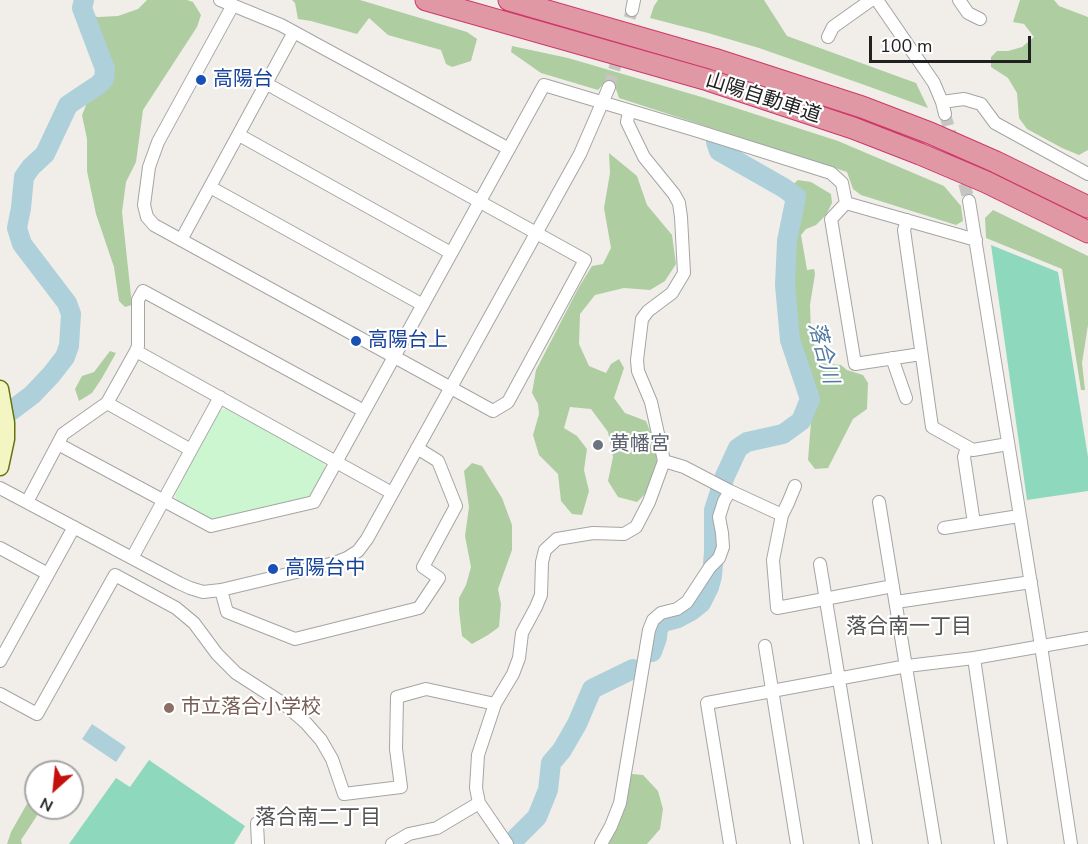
<!DOCTYPE html>
<meta charset="utf-8">
<style>
body{margin:0}
#map{position:relative;width:1088px;height:844px;overflow:hidden;background:#f1eee9;font-family:"Nunito Sans",sans-serif}
canvas{display:block}
.north{position:absolute;left:24px;top:760px;width:60px;height:60px;box-sizing:border-box;background:#fff;border:2px solid #a6a6a6;border-radius:50%;rotate:207deg;font-size:16px;font-weight:700;line-height:24px;text-align:center;color:#212121}
.north::after{content:'';display:block;margin:auto;width:21px;height:27px;background:#c4110f;clip-path:polygon(50% 0,100% 100%,50% 72%,0 100%)}
.scale{position:absolute;left:869px;top:36px;width:162px;height:27px;box-sizing:border-box;border:3px solid #212121;border-top:0;padding-left:8px;font-size:18px;line-height:21px;white-space:nowrap;color:#212121;-webkit-text-stroke:4px #fff;paint-order:stroke}
</style>
<div id="map">
<canvas width="1088" height="844"></canvas>
<div class="north">N</div>
<div class="scale">100 m</div>
</div>
<script>
const ctx = document.querySelector('canvas').getContext('2d');
ctx.lineJoin = 'round';
function fillPath(path, color) {
  ctx.fillStyle = color;
  ctx.fill(path, 'evenodd');
}
function toPath(rows) {
  const path = new Path2D();
  for (const r of rows) {
    path.moveTo(r[0], r[1]);
    for (let i = 2; i < r.length; i += 2) path.lineTo(r[i], r[i + 1]);
  }
  return path;
}
function strokePath(path, color, width, dash) {
  ctx.strokeStyle = color;
  ctx.lineWidth = width;
  ctx.lineCap = dash ? 'butt' : 'round';
  ctx.setLineDash(dash || []);
  ctx.stroke(path);
}
function drawText(font, color, halo, rows, align = 'center') {
  ctx.font = font + ' "Nunito Sans","Noto Sans JP",sans-serif';
  ctx.lineWidth = 4.5;
  ctx.setLineDash([]);
  ctx.textBaseline = 'middle';
  ctx.strokeStyle = halo;
  ctx.fillStyle = color;
  for (const [text, x, y, turn = 0] of rows) {
    ctx.save();
    ctx.translate(x, y);
    ctx.rotate((+turn || 0) * Math.PI / 180);
    ctx.textAlign = isNaN(turn) ? turn : align;
    if (halo) ctx.strokeText(text, 0, 0);
    ctx.fillText(text, 0, 0);
    ctx.restore();
  }
}
fillPath(toPath([
 [147,0,187,0,193,2,201,15,197,27,143,110,136,162,126,182,122,212,132,305,125,307,119,301,114,267,96,214,87,171,87,139,82,115,91,93,107,81,109,69,84,40,81,21,85,14,98,17,118,16,138,9],
 [292,0,360,0,467,32,477,39,471,61,452,67,446,64,441,50,388,35,369,18,357,34,311,21,298,19,295,3],
 [658,0,764,0,787,36,916,83,928,108,859,83,759,48,708,33,650,18,654,6],
 [1020,0,1054,0,1059,6,1088,17,1088,150,1079,155,1062,148,1027,129,1019,118,1017,93,1008,78,991,67,991,57,997,51,1008,51,1022,47,1034,37,1024,24,1013,22],
 [512,46,568,58,705,98,838,141,944,186,961,206,963,221,956,225,861,195,853,189,847,172,619,98,615,86,605,82,598,90,541,73,511,52],
 [609,153,637,176,647,205,672,235,676,264,665,281,650,290,624,288,595,295,580,314,579,344,589,366,606,373,611,364,619,359,624,368,614,398,625,413,646,421,656,446,657,466,646,493,637,502,618,497,608,481,613,457,608,432,591,409,570,407,564,428,577,436,587,449,584,470,589,491,582,515,572,514,561,501,558,474,539,455,533,435,539,414,538,404,532,393,536,370,579,287,592,266,603,264,611,248,604,208,610,173],
 [798,180,811,182,831,194,832,203,826,215,816,225,806,229,801,235,807,270,814,269,815,274,810,305,811,333,819,363,841,365,847,370,863,375,868,383,867,409,853,419,828,468,815,469,808,460,812,409,818,391,810,380,797,370,791,341,792,319,789,291,791,241,799,198,790,187],
 [993,210,1088,256,1088,325,1082,363,1085,390,1081,390,1062,269,986,238,985,218],
 [110,351,116,353,102,378,92,393,79,401,75,389,82,376,94,372],
 [472,463,482,466,502,498,512,525,512,550,498,589,501,604,499,627,488,635,472,644,462,636,459,610,459,598,466,585,471,567,465,536,469,507,464,471],
 [632,774,643,775,658,791,663,809,660,829,647,844,605,844,626,785],
 [36,788,36,808,42,808,21,840,22,844,7,844,11,832]
]), '#aecda1');
fillPath(toPath([
 [226,409,324,462,325,470,313,494,308,498,211,520,177,502,175,493,218,411]
]), '#cbf6cf');
fillPath(toPath([
 [991,245,1058,272,1088,457,1088,491,1027,500],
 [149,760,245,826,234,844,69,844,116,778,130,787]
]), '#8ed9bd');
fillPath(toPath([
 [92,724,126,747,116,762,82,739]
]), '#add0db');
strokePath(toPath([
 [0,419,32,395,51,375,65,357,69,346,71,314,67,303,22,244,17,228,21,208,24,177,31,167,45,154,68,105,98,85,104,79,105,69,82,8,84,0],
 [652,652,657,638,658,628,663,622,678,618,691,611,701,603,709,587,712,576,714,552,714,510,725,476,738,448,747,442,783,434,801,421,810,399,790,340,785,285,787,241,796,197,784,188,719,151,716,142],
 [512,844,517,837,537,817,548,790,551,763,562,750,577,724,592,689,633,669]
]), '#add0db', 20);
strokePath(toPath([
 [609,87,632,10],
 [945,114,969,201]
]), '#c7c5c1', 12, [12, 6]);
const street = toPath([
 [220,0,281,25,509,149],
 [877,0,934,83,942,102,945,114],
 [959,0,968,13,980,19],
 [233,5,158,142,149,167,144,205,147,217,154,225,493,411,508,402,585,260,267,84],
 [632,10,634,0],
 [828,37,833,27,871,0],
 [942,102,964,99,981,104,995,123,1088,174],
 [239,135,451,253],
 [210,187,423,305],
 [969,201,1041,646,1071,844],
 [846,203,831,219,855,364,921,354],
 [907,220,904,230,932,427,973,450,1008,444],
 [181,240,294,32],
 [136,351,392,493],
 [892,358,906,398],
 [107,403,191,450],
 [58,444,211,526,314,502,544,85,698,131,831,173,842,183,846,203,976,240],
 [967,447,964,457,974,523],
 [664,461,684,467,730,491,782,515],
 [795,486,788,503,782,515,773,560,777,608,893,586],
 [0,488,179,583,190,588,203,592,221,590,334,563,347,558,358,551,367,539,580,154,609,87],
 [27,502,63,434,107,403,136,351,138,346,138,300,143,291,364,411],
 [879,502,935,844],
 [944,528,1019,516],
 [0,548,48,574],
 [132,558,220,397],
 [820,564,866,844],
 [221,590,227,612,295,639,419,608,439,578,423,567,456,506,438,461,417,448],
 [896,602,1031,582],
 [765,646,797,844],
 [974,658,1001,844],
 [0,661,74,527],
 [0,694,37,714,115,575,176,608,194,623,217,654,236,673,284,704,306,723,321,740,332,759,344,794,401,787,396,749,397,697,426,689,495,704],
 [257,823,258,844],
 [392,844,409,834,437,828,479,803],
 [507,844,479,803,476,788,478,755,495,704,513,674,519,658,522,633,536,607,541,595,542,562,545,550,557,539,593,533,624,534,636,527,649,502,664,461,651,402,638,371,637,360,642,319,648,311,672,293,684,273,681,217,679,203,674,194,644,157,627,122,629,111],
 [601,844,611,826,620,803,649,630,653,620,661,613,677,609,687,602,710,567,719,558,723,547,722,533,719,517,724,501,730,491],
 [730,844,707,703,907,666,974,658,1088,638]
]);
const secondary = toPath([
 [0,389,6,423,6,439,0,467]
]);
const highway = toPath([
 [426,0,708,80,853,128,920,154,986,182,1088,232],
 [509,0,714,59,862,107,930,133,996,162,1088,207]
]);
strokePath(street, '#a5a5a5', 14);
strokePath(secondary, '#67730e', 19);
strokePath(highway, '#cf3669', 23);
strokePath(street, '#fff', 12);
strokePath(secondary, '#f3f6c2', 16);
strokePath(highway, '#e198a5', 21);
for (const [x, y, r, color] of [
 [201,80,6,"#1a4fb4"],
 [356,341,6,"#1a4fb4"],
 [598,445,6,"#6b7280"],
 [273,569,6,"#1a4fb4"],
 [169,708,6,"#8d6e63"]
]) {
  const dot = new Path2D();
  dot.arc(x, y, r, 0, 2 * Math.PI);
  ctx.fillStyle = color;
  ctx.fill(dot);
  strokePath(dot, '#fff', 2);
}
drawText('20px', '#164399', '#fff', [
 ["高陽台",213,80],
 ["高陽台上",368,341],
 ["高陽台中",285,569]
], 'left');
drawText('20px', '#212121', '#fff', [
 ["山陽自動車道",763,99,18]
]);
drawText('20px', '#5b616d', '#fff', [
 ["黄幡宮",610,445]
], 'left');
drawText('20px', '#785e54', '#fff', [
 ["市立落合小学校",181,708]
], 'left');
drawText('italic 21px', '#517aa3', '#fff', [
 ["落合川",822,353,75]
]);
drawText('21px', '#545454', '#fff', [
 ["落合南一丁目",909,628],
 ["落合南二丁目",318,819]
]);
</script>
